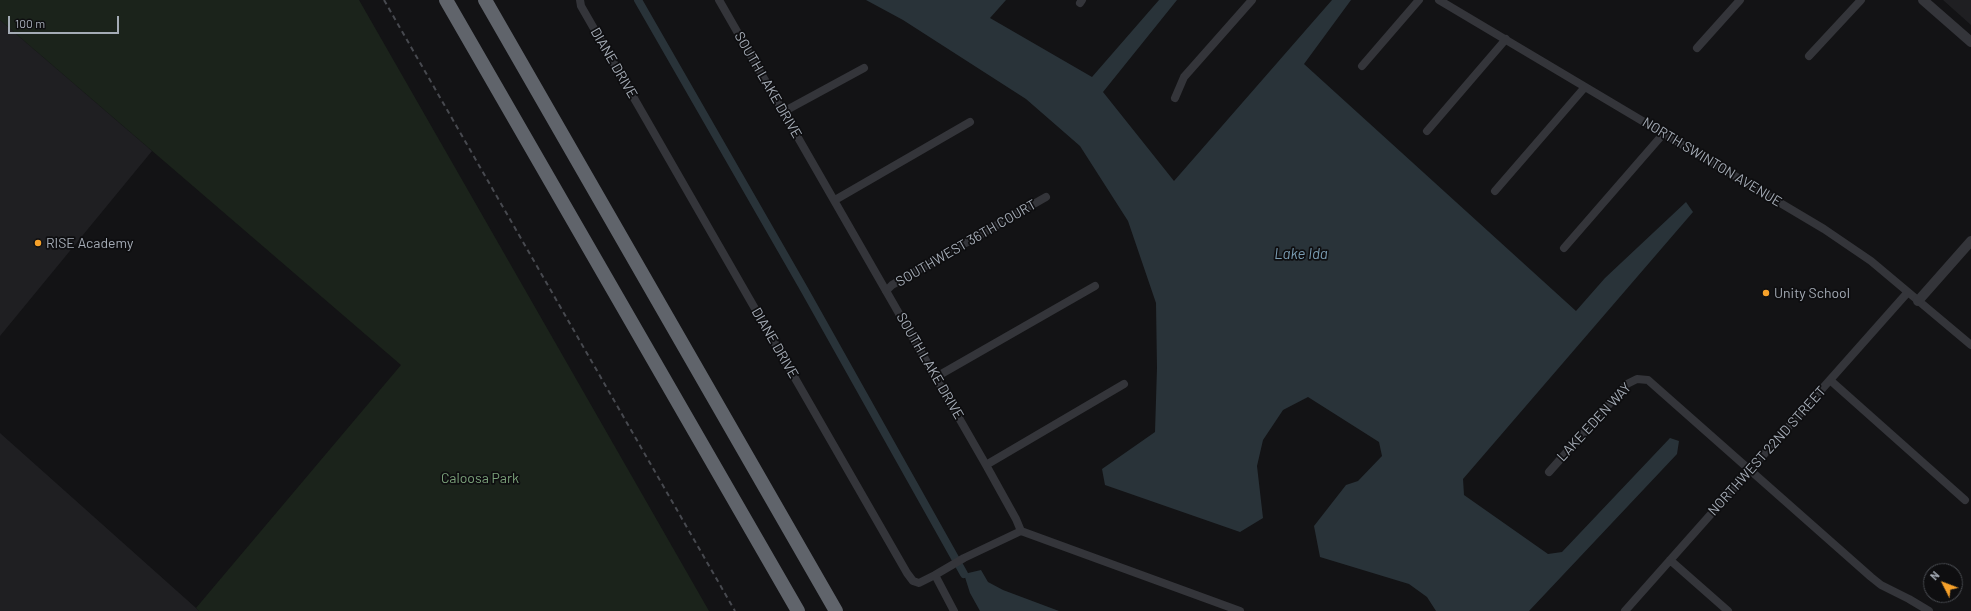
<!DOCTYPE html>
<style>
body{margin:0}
#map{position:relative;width:1971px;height:611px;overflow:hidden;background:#131315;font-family:Barlow,sans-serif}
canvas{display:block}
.north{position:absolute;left:1923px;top:563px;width:40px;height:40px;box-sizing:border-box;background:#0e0e10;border:1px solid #4a4d52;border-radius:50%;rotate:312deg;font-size:11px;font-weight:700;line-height:16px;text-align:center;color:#a4abb5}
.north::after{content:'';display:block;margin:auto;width:14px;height:18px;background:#f6a12a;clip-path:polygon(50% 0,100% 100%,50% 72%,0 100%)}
.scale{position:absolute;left:8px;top:16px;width:111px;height:18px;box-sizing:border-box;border:2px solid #a4abb5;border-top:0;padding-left:5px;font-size:12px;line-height:14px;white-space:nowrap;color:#a4abb5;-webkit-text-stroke:3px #0e0e10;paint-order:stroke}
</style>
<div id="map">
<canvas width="1971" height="611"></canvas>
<div class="north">N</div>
<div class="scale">100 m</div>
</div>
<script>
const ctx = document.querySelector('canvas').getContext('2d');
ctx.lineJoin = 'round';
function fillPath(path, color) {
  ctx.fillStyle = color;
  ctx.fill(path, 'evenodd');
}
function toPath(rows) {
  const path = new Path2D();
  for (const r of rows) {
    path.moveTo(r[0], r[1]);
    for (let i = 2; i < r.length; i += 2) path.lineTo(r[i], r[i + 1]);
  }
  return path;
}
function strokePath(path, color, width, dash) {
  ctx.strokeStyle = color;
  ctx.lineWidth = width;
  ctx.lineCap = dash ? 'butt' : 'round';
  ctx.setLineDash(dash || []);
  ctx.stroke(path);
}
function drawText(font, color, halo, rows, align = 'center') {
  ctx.font = font + ' Barlow,sans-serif';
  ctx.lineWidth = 3.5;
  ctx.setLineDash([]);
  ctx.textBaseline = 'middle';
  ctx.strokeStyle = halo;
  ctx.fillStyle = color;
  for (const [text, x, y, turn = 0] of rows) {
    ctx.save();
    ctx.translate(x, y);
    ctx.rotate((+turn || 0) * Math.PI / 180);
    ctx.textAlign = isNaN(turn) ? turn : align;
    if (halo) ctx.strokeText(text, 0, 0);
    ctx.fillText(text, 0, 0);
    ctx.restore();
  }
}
fillPath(toPath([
 [1943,0,1971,0,1971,25],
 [0,20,152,151,0,336],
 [0,433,196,608,199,611,0,611]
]), '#1f1f22');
fillPath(toPath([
 [0,0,359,0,709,611,199,611,196,608,401,365,0,20]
]), '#1b231b');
fillPath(toPath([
 [866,0,1006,0,990,18,1092,77,1159,0,1177,0,1103,92,1174,181,1332,0,1351,0,1304,64,1576,311,1605,278,1686,202,1693,212,1463,479,1464,495,1548,554,1562,552,1670,438,1679,441,1677,454,1529,611,1436,611,1427,597,1409,584,1320,557,1314,526,1346,485,1358,481,1382,456,1379,442,1308,397,1283,410,1263,440,1257,466,1263,518,1240,532,1105,485,1102,469,1155,432,1157,368,1156,303,1128,221,1080,146,1026,99,903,20],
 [981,570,988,582,1003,590,1059,611,980,611,970,593,964,574]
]), '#293339');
strokePath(toPath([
 [638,0,804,289,964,574]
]), '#293339', 8);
strokePath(toPath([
 [580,0,581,6,907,573,913,581,919,583,935,575,964,558,1021,531],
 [719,0,986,465,1016,519,1021,531,1240,611],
 [1439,0,1824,229,1871,261,1971,345],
 [1080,3,1082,0],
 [1697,48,1740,0],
 [1809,56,1861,0],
 [1362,66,1419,0],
 [1175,98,1184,77,1252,0],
 [783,112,864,68],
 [1427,131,1506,39],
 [1495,191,1585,87],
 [835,200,970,122],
 [1564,248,1664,133],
 [886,291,892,285,1046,197],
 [936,377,1095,286],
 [1830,380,1965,500],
 [986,465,1124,384],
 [1549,472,1627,384,1637,379,1648,380,1871,577,1881,585,1909,599,1929,611],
 [1670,560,1728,611],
 [935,575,954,611],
 [1625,611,1908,292]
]), '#34353a', 8);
strokePath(toPath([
 [1923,0,1971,42],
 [1918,301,1971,241]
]), '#34353a', 10);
strokePath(toPath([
 [446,0,798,611],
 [485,0,836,611]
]), '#60646b', 14);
strokePath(toPath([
 [384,0,735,611]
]), '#47494f', 2, [5, 4]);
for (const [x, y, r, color] of [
 [38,243,4,"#f6a12a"],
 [1766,293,4,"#f6a12a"]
]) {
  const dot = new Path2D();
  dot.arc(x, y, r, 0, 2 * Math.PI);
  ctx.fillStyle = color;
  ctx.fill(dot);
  strokePath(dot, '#0e0e10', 1.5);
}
drawText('14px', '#a4abb5', '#0e0e10', [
 ["DIANE DRIVE",614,63,60],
 ["SOUTH LAKE DRIVE",768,85,60],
 ["NORTH SWINTON AVENUE",1712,162,31],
 ["SOUTHWEST 36TH COURT",966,243,-30],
 ["DIANE DRIVE",775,343,60],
 ["SOUTH LAKE DRIVE",930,366,60],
 ["LAKE EDEN WAY",1594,422,-47],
 ["NORTHWEST 22ND STREET",1767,451,-48]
]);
drawText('14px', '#a4abb5', '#0e0e10', [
 ["RISE Academy",46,243],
 ["Unity School",1774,293]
], 'left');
drawText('14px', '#7ba17a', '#0e0e10', [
 ["Caloosa Park",480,478]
]);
drawText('italic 15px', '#7a9cb2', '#0e0e10', [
 ["Lake Ida",1301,254]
]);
</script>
